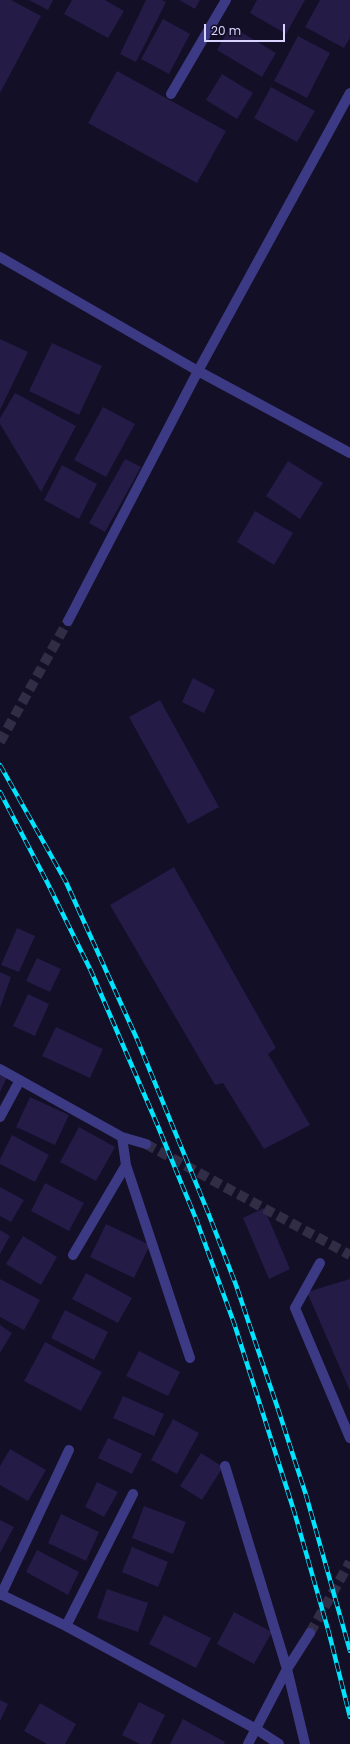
<!DOCTYPE html>
<style>
body{margin:0}
#map{position:relative;width:350px;height:1744px;overflow:hidden;background:#130f26;font-family:Poppins,sans-serif}
canvas{display:block}
.scale{position:absolute;left:204px;top:24px;width:81px;height:18px;box-sizing:border-box;border:2px solid #d9d4ff;border-top:0;padding-left:5px;font-size:12px;line-height:14px;white-space:nowrap;color:#d9d4ff;-webkit-text-stroke:3px #130f26;paint-order:stroke}
</style>
<div id="map">
<canvas width="350" height="1744"></canvas>
<div class="scale">20 m</div>
</div>
<script>
const ctx = document.querySelector('canvas').getContext('2d');
ctx.lineJoin = 'round';
function fillPath(path, color) {
  ctx.fillStyle = color;
  ctx.fill(path, 'evenodd');
}
function toPath(rows) {
  const path = new Path2D();
  for (const r of rows) {
    path.moveTo(r[0], r[1]);
    for (let i = 2; i < r.length; i += 2) path.lineTo(r[i], r[i + 1]);
  }
  return path;
}
function strokePath(path, color, width, dash) {
  ctx.strokeStyle = color;
  ctx.lineWidth = width;
  ctx.lineCap = dash ? 'butt' : 'round';
  ctx.setLineDash(dash || []);
  ctx.stroke(path);
}
fillPath(toPath([
 [0,0,11,0,41,16,0,93],
 [29,0,53,0,48,10],
 [72,0,105,0,124,11,108,38,64,14],
 [146,0,162,0,166,2,136,62,120,54],
 [179,0,200,0,195,9],
 [257,0,305,0,286,34,250,13],
 [320,0,350,0,350,38,344,48,305,27],
 [163,19,190,34,169,74,141,59],
 [231,26,276,53,262,77,217,50],
 [298,36,330,53,307,98,274,81],
 [117,71,226,131,197,183,88,123],
 [222,74,253,93,237,119,206,100],
 [271,87,315,111,297,142,254,118],
 [0,339,28,352,0,410],
 [52,343,102,366,79,415,29,391],
 [15,393,76,426,41,492,0,424,0,418],
 [103,407,135,424,106,477,74,460],
 [125,459,141,467,105,532,89,523],
 [288,461,323,483,300,519,266,496],
 [62,465,97,484,79,519,44,500],
 [255,511,293,533,274,565,237,542],
 [193,678,215,690,204,713,182,702],
 [160,700,219,807,188,824,129,717],
 [174,867,276,1048,268,1054,310,1125,264,1149,223,1083,215,1085,110,905],
 [17,928,35,936,19,972,1,965],
 [37,958,61,969,50,992,26,981],
 [0,972,11,977,0,1008],
 [28,994,49,1004,35,1036,13,1026],
 [56,1027,103,1049,90,1078,42,1056],
 [0,1074,7,1077,0,1092],
 [30,1097,69,1115,55,1145,16,1127],
 [79,1127,115,1147,96,1181,60,1162],
 [12,1135,49,1155,35,1182,0,1164,0,1159],
 [45,1183,84,1203,69,1231,31,1211],
 [0,1187,24,1200,11,1222,0,1216],
 [264,1208,290,1269,269,1279,243,1218],
 [106,1224,150,1245,134,1278,90,1257],
 [0,1230,10,1236,0,1254],
 [23,1236,57,1257,41,1285,6,1264],
 [86,1273,132,1298,118,1323,72,1299],
 [0,1279,40,1300,24,1330,0,1317],
 [350,1279,350,1391,307,1292],
 [65,1310,108,1332,94,1360,51,1338],
 [0,1325,12,1333,0,1353],
 [45,1342,102,1372,81,1411,24,1381],
 [139,1351,180,1372,168,1396,126,1376],
 [123,1396,164,1414,154,1436,113,1418],
 [173,1419,199,1433,177,1474,151,1460],
 [108,1438,142,1454,132,1474,98,1458],
 [10,1449,46,1470,28,1501,0,1485,0,1466],
 [201,1453,223,1467,202,1500,180,1486],
 [97,1482,118,1492,104,1517,85,1507],
 [144,1506,186,1522,173,1554,132,1538],
 [61,1514,99,1532,86,1561,48,1543],
 [0,1520,14,1527,0,1553],
 [132,1547,168,1562,158,1587,122,1572],
 [37,1550,79,1572,68,1595,26,1572],
 [107,1589,148,1603,138,1632,97,1618],
 [234,1612,272,1632,254,1664,217,1644],
 [164,1615,211,1638,196,1668,149,1644],
 [0,1700,8,1704,0,1721],
 [139,1702,165,1715,151,1744,140,1744,122,1735],
 [40,1703,76,1724,65,1744,47,1744,24,1731],
 [183,1719,225,1742,224,1744,170,1744]
]), '#241b47');
strokePath(toPath([
 [0,742,68,621],
 [146,1144,350,1255],
 [310,1633,350,1562]
]), '#312d47', 10, [10, 5]);
strokePath(toPath([
 [171,94,226,0],
 [0,257,198,371,350,453],
 [68,621,198,371,350,93],
 [0,1069,122,1137,146,1144],
 [0,1117,20,1080],
 [122,1137,126,1165,190,1358],
 [73,1255,126,1165],
 [320,1263,295,1308,350,1438],
 [225,1466,287,1669,305,1744],
 [0,1594,66,1626,256,1729,279,1744],
 [1,1595,69,1450],
 [66,1626,133,1494],
 [248,1744,287,1669,310,1633]
]), '#3d3a85', 10);
const rail = toPath([
 [0,765,66,882,137,1039,209,1215,236,1285,279,1412,306,1495,350,1651],
 [0,792,47,882,91,971,157,1124,196,1219,234,1323,294,1511,329,1633,350,1717]
]);
strokePath(rail, '#00e5ff', 4.5);
strokePath(rail, '#130f26', 3, [9]);
</script>
